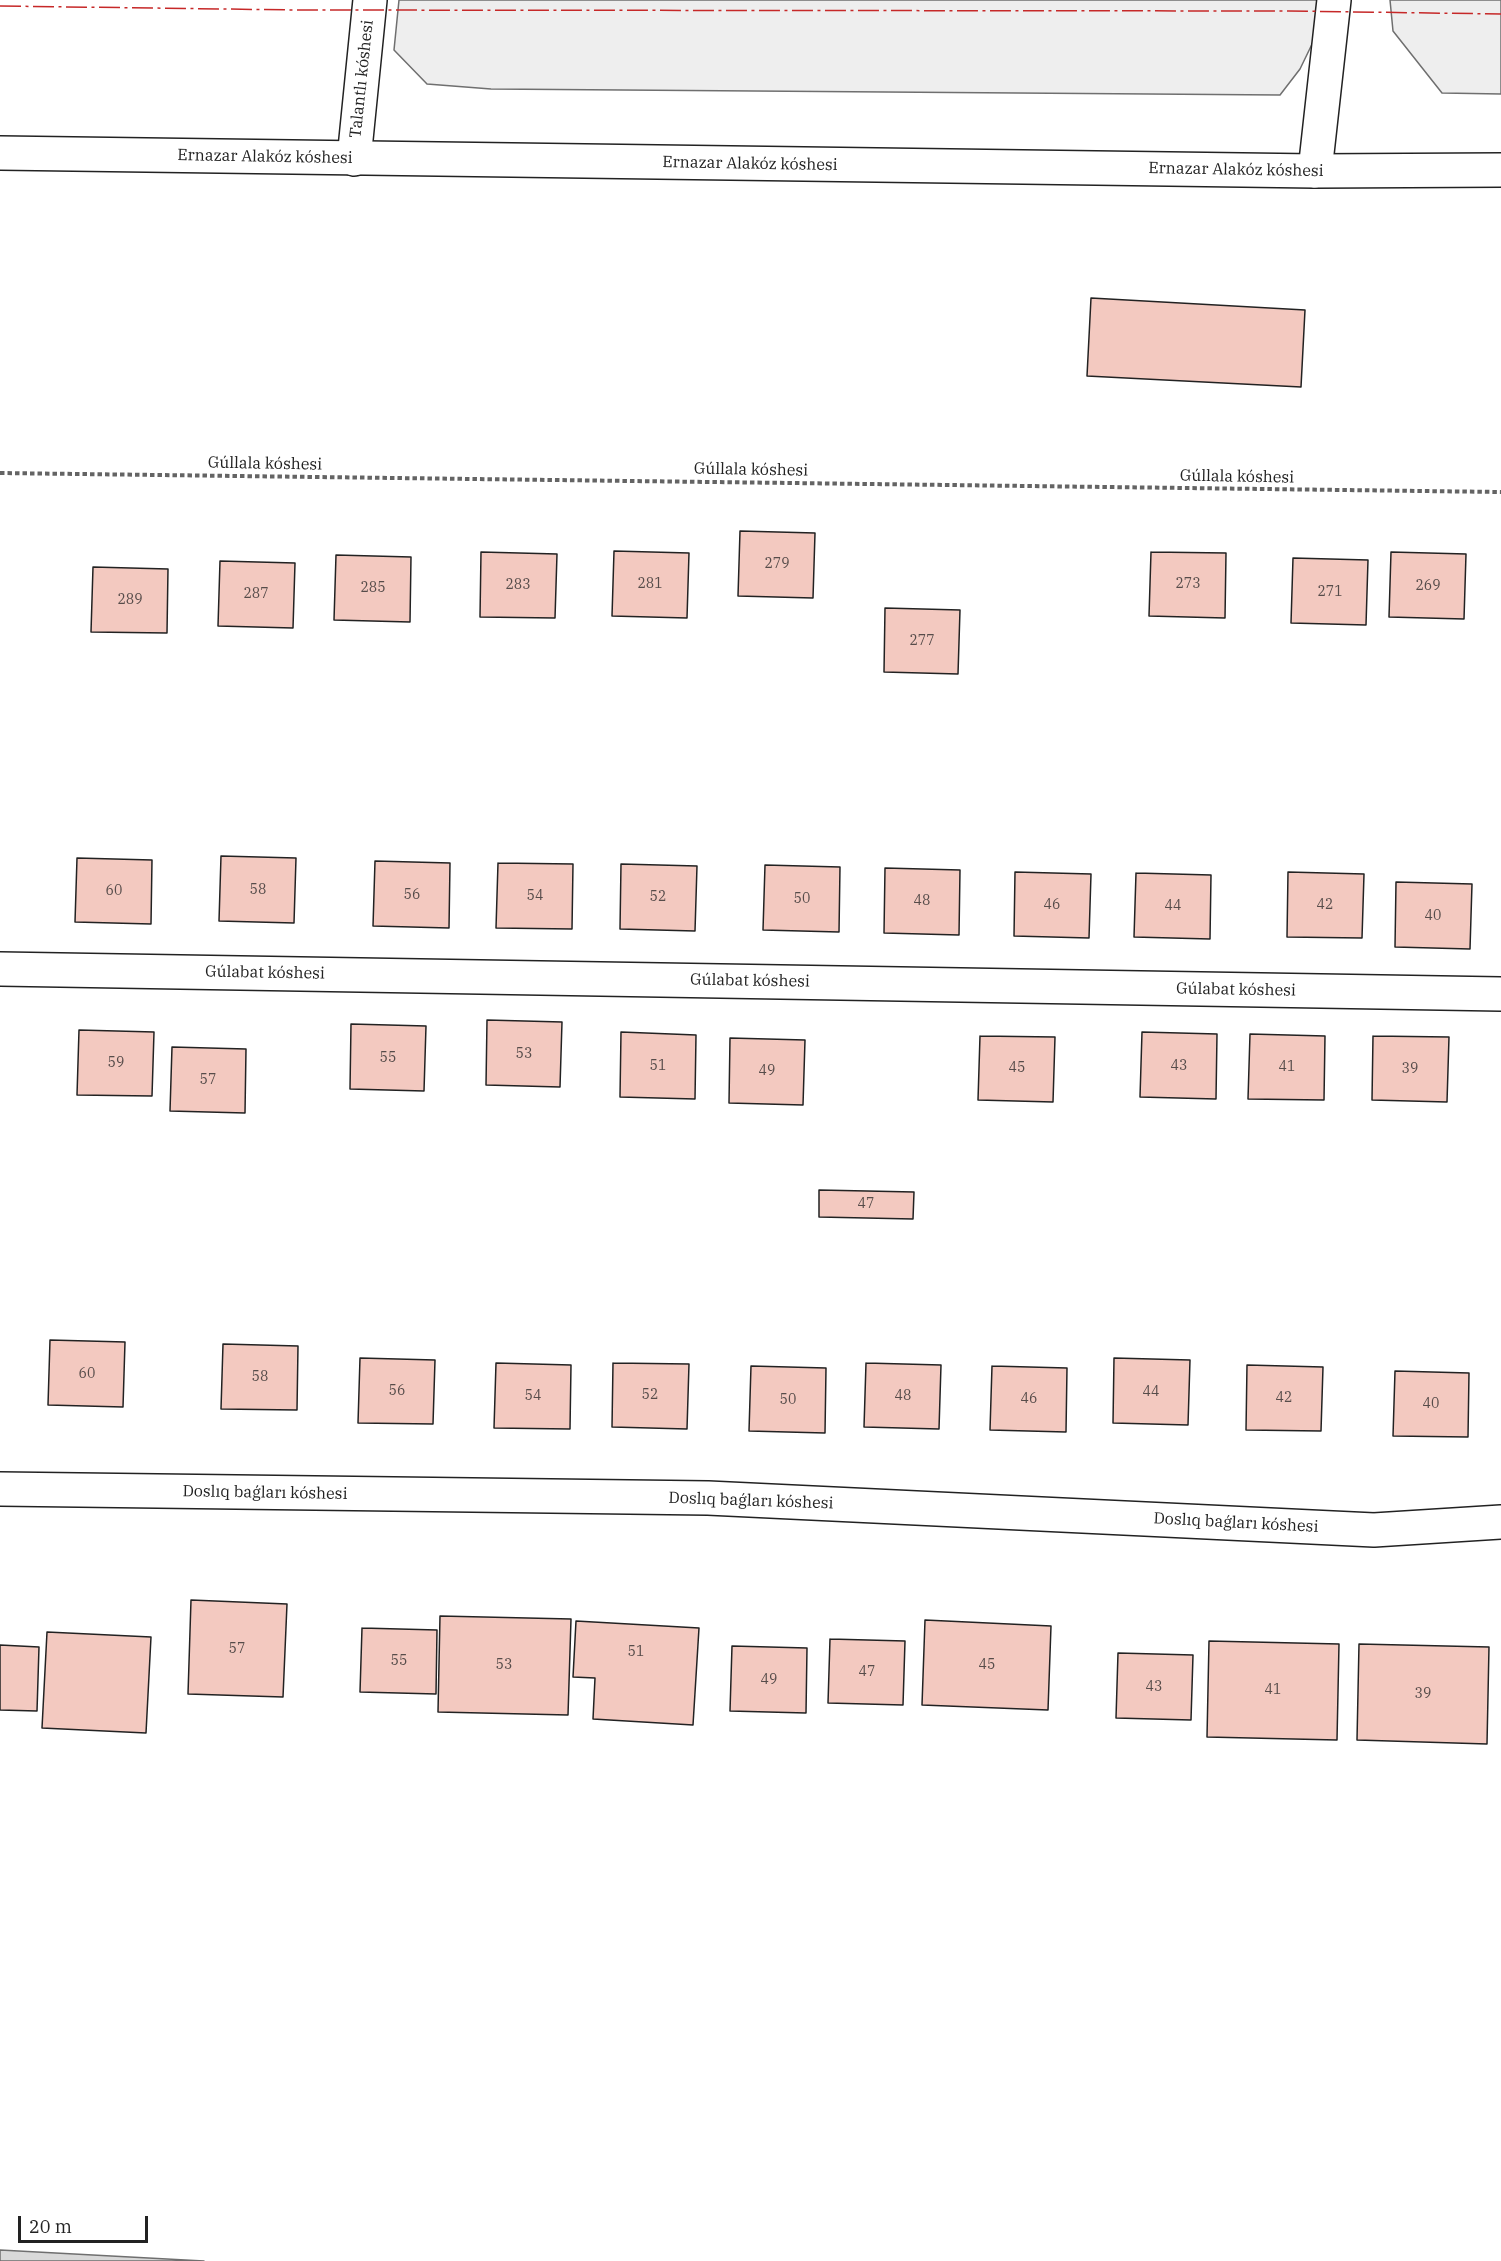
<!DOCTYPE html>
<meta charset="utf-8">
<style>
body{margin:0}
#map{position:relative;width:1501px;height:2261px;overflow:hidden;background:#fff;font-family:"IBM Plex Serif",serif}
canvas{display:block}
.scale{position:absolute;left:18px;top:2216px;width:130px;height:27px;box-sizing:border-box;border:3px solid #222;border-top:0;padding-left:8px;font-size:18px;line-height:21px;white-space:nowrap;color:#222;-webkit-text-stroke:4px #fff;paint-order:stroke}
</style>
<div id="map">
<canvas width="1501" height="2261"></canvas>
<div class="scale">20 m</div>
</div>
<script>
const ctx = document.querySelector('canvas').getContext('2d');
ctx.lineJoin = 'round';
function fillPath(path, color) {
  ctx.fillStyle = color;
  ctx.fill(path, 'evenodd');
}
function toPath(rows) {
  const path = new Path2D();
  for (const r of rows) {
    path.moveTo(r[0], r[1]);
    for (let i = 2; i < r.length; i += 2) path.lineTo(r[i], r[i + 1]);
  }
  return path;
}
function strokePath(path, color, width, dash) {
  ctx.strokeStyle = color;
  ctx.lineWidth = width;
  ctx.lineCap = dash ? 'butt' : 'round';
  ctx.setLineDash(dash || []);
  ctx.stroke(path);
}
function drawText(font, color, halo, rows, align = 'center') {
  ctx.font = font + ' "IBM Plex Serif",serif';
  ctx.lineWidth = 4.5;
  ctx.setLineDash([]);
  ctx.textBaseline = 'middle';
  ctx.strokeStyle = halo;
  ctx.fillStyle = color;
  for (const [text, x, y, turn = 0] of rows) {
    ctx.save();
    ctx.translate(x, y);
    ctx.rotate((+turn || 0) * Math.PI / 180);
    ctx.textAlign = isNaN(turn) ? turn : align;
    if (halo) ctx.strokeText(text, 0, 0);
    ctx.fillText(text, 0, 0);
    ctx.restore();
  }
}
const green = toPath([
 [399,0,1319,0,1315,38,1300,69,1280,95,491,89,427,84,394,50,399,0],
 [1390,0,1501,0,1501,94,1442,93,1393,31,1390,0]
]);
fillPath(green, '#eee');
strokePath(green, '#6f6f6f', 1.5);
const water = toPath([
 [0,2250,204,2261,0,2261,0,2250]
]);
fillPath(water, '#d9d9d9');
strokePath(water, '#6f6f6f', 1.5);
const building = toPath([
 [1091,298,1305,310,1301,387,1087,376,1091,298],
 [740,531,815,533,813,598,738,596,740,531],
 [614,551,689,553,687,618,612,616,614,551],
 [481,552,557,554,555,618,480,617,481,552],
 [1151,552,1226,553,1225,618,1149,616,1151,552],
 [1391,552,1466,554,1464,619,1389,617,1391,552],
 [336,555,411,557,410,622,334,620,336,555],
 [1293,558,1368,560,1366,625,1291,623,1293,558],
 [220,561,295,563,293,628,218,626,220,561],
 [93,567,168,569,167,633,91,632,93,567],
 [885,608,960,610,958,674,884,672,885,608],
 [221,856,296,858,294,923,219,921,221,856],
 [77,858,152,860,151,924,75,922,77,858],
 [375,861,450,863,449,928,373,926,375,861],
 [498,863,573,864,572,929,496,928,498,863],
 [621,864,697,866,695,931,620,929,621,864],
 [765,865,840,867,839,932,763,930,765,865],
 [885,868,960,870,959,935,884,933,885,868],
 [1015,872,1091,874,1089,938,1014,936,1015,872],
 [1288,872,1364,874,1362,938,1287,937,1288,872],
 [1136,873,1211,875,1210,939,1134,937,1136,873],
 [1396,882,1472,884,1470,949,1395,947,1396,882],
 [487,1020,562,1022,560,1087,486,1085,487,1020],
 [351,1024,426,1026,424,1091,350,1089,351,1024],
 [79,1030,154,1032,152,1096,77,1095,79,1030],
 [621,1032,696,1035,695,1099,620,1097,621,1032],
 [1142,1032,1217,1034,1216,1099,1140,1097,1142,1032],
 [1250,1034,1325,1036,1324,1100,1248,1099,1250,1034],
 [980,1036,1055,1037,1053,1102,978,1100,980,1036],
 [1373,1036,1449,1037,1447,1102,1372,1100,1373,1036],
 [730,1038,805,1040,803,1105,729,1103,730,1038],
 [172,1047,246,1049,245,1113,170,1111,172,1047],
 [819,1190,914,1192,913,1219,819,1217,819,1190],
 [50,1340,125,1342,123,1407,48,1405,50,1340],
 [223,1344,298,1346,297,1410,221,1409,223,1344],
 [360,1358,435,1360,433,1424,358,1423,360,1358],
 [1114,1358,1190,1360,1188,1425,1113,1423,1114,1358],
 [496,1363,571,1365,570,1429,494,1428,496,1363],
 [613,1363,689,1364,687,1429,612,1427,613,1363],
 [866,1363,941,1365,939,1429,864,1427,866,1363],
 [1247,1365,1323,1367,1321,1431,1246,1430,1247,1365],
 [751,1366,826,1368,825,1433,749,1431,751,1366],
 [992,1366,1067,1368,1066,1432,990,1430,992,1366],
 [1395,1371,1469,1373,1468,1437,1393,1436,1395,1371],
 [191,1600,287,1604,283,1697,188,1694,191,1600],
 [440,1616,571,1619,568,1715,438,1712,440,1616],
 [925,1620,1051,1626,1048,1710,922,1705,925,1620],
 [576,1621,699,1628,693,1725,593,1719,595,1678,573,1677,576,1621],
 [362,1628,437,1630,436,1694,360,1692,362,1628],
 [47,1632,151,1637,146,1733,42,1728,47,1632],
 [830,1639,905,1641,903,1705,828,1703,830,1639],
 [1209,1641,1339,1644,1337,1740,1207,1737,1209,1641],
 [1359,1644,1489,1647,1487,1744,1357,1740,1359,1644],
 [0,1645,39,1647,37,1711,0,1710,0,1645],
 [732,1646,807,1648,806,1713,730,1711,732,1646],
 [1118,1653,1193,1655,1191,1720,1116,1718,1118,1653]
]);
fillPath(building, '#f3c9c0');
strokePath(building, '#222', 1.5);
const minor = toPath([
 [354,159,370,0],
 [1315,171,1334,0],
 [0,969,1501,994],
 [0,1489,708,1498,1374,1530,1501,1522]
]);
const secondary = toPath([
 [0,153,1315,171,1501,170]
]);
strokePath(minor, '#222', 36);
strokePath(secondary, '#222', 36);
strokePath(toPath([
 [0,473,1501,492]
]), '#646464', 4, [4.5, 3]);
strokePath(minor, '#fff', 33);
strokePath(secondary, '#fff', 33);
strokePath(toPath([
 [0,6,297,10,1289,11,1501,14]
]), '#c62828', 1.5, [21, 4.5, 3, 4.5]);
drawText('14px', '#564c4a', null, [
 ["279",777,564],
 ["281",650,584],
 ["273",1188,584],
 ["283",518,585],
 ["269",1428,586],
 ["285",373,588],
 ["271",1330,592],
 ["287",256,594],
 ["289",130,600],
 ["277",922,641],
 ["58",258,890],
 ["60",114,891],
 ["56",412,895],
 ["54",535,896],
 ["52",658,897],
 ["50",802,899],
 ["48",922,901],
 ["46",1052,905],
 ["42",1325,905],
 ["44",1173,906],
 ["40",1433,916],
 ["53",524,1054],
 ["55",388,1058],
 ["59",116,1063],
 ["51",658,1066],
 ["43",1179,1066],
 ["41",1287,1067],
 ["45",1017,1068],
 ["39",1410,1069],
 ["49",767,1071],
 ["57",208,1080],
 ["47",866,1204],
 ["60",87,1374],
 ["58",260,1377],
 ["56",397,1391],
 ["44",1151,1392],
 ["52",650,1395],
 ["54",533,1396],
 ["48",903,1396],
 ["42",1284,1398],
 ["46",1029,1399],
 ["50",788,1400],
 ["40",1431,1404],
 ["57",237,1649],
 ["51",636,1652],
 ["55",399,1661],
 ["53",504,1665],
 ["45",987,1665],
 ["47",867,1672],
 ["49",769,1680],
 ["43",1154,1687],
 ["41",1273,1690],
 ["39",1423,1694]
]);
drawText('16px', '#222', '#fff', [
 ["Talantlı kóshesi",362,79,-84],
 ["Ernazar Alakóz kóshesi",265,157,1],
 ["Ernazar Alakóz kóshesi",750,164,1],
 ["Ernazar Alakóz kóshesi",1236,170,1],
 ["Gúllala kóshesi",265,464,1],
 ["Gúllala kóshesi",751,470,1],
 ["Gúllala kóshesi",1237,477,1],
 ["Gúlabat kóshesi",265,973,1],
 ["Gúlabat kóshesi",750,981,1],
 ["Gúlabat kóshesi",1236,990,1],
 ["Doslıq baǵları kóshesi",265,1493,1],
 ["Doslıq baǵları kóshesi",751,1501,2],
 ["Doslıq baǵları kóshesi",1236,1523,3]
]);
</script>
